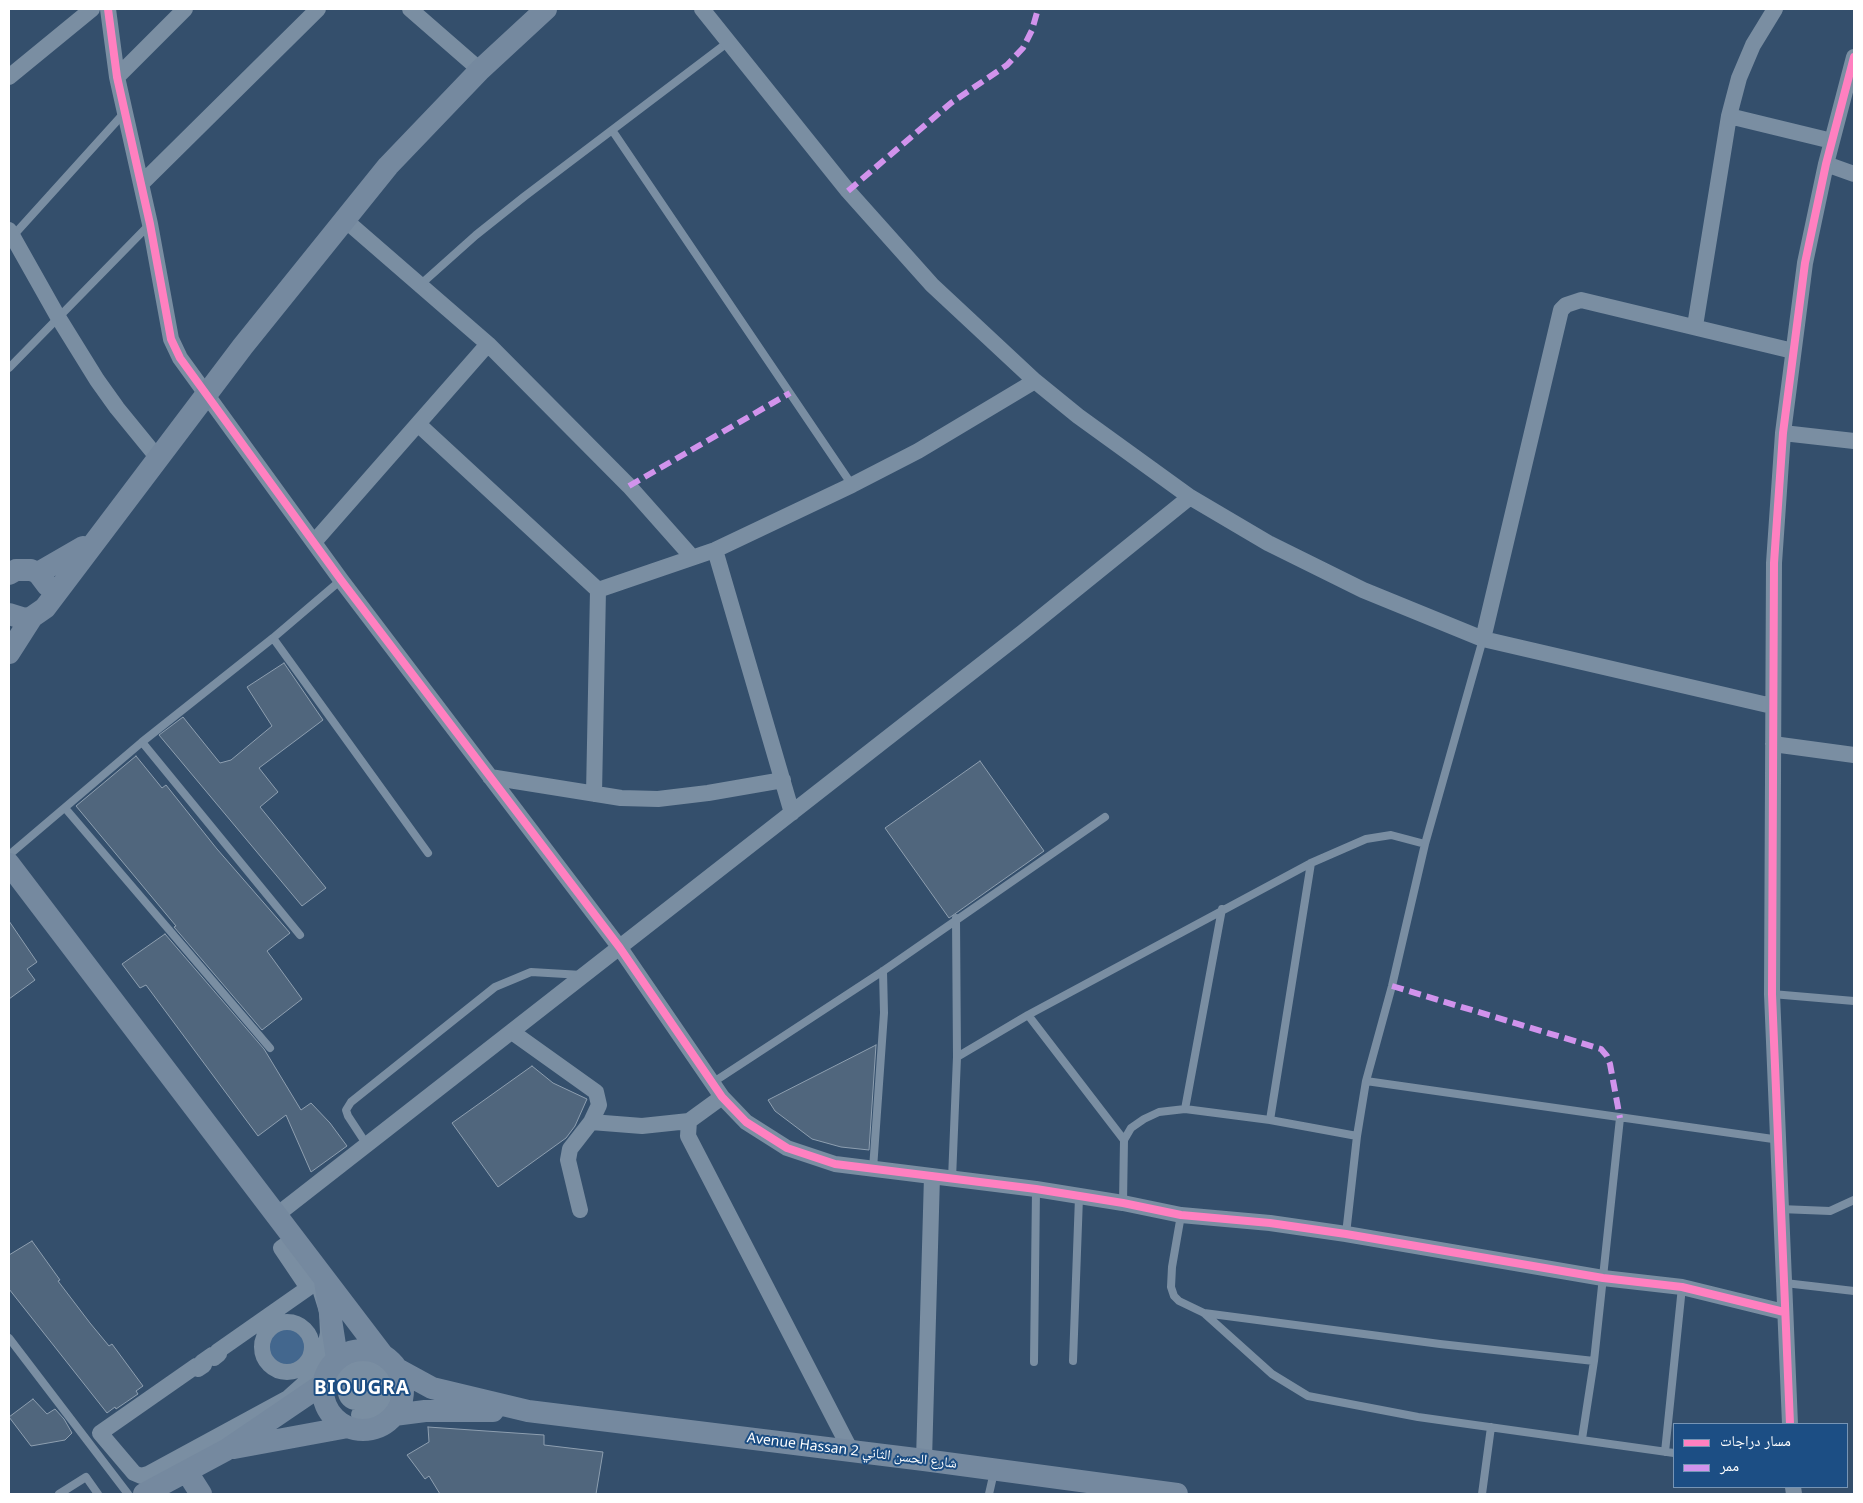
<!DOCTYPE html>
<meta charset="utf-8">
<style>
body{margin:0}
#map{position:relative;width:1863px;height:1503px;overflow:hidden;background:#344f6c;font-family:"Noto Sans","Noto Naskh Arabic",sans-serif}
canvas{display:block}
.frame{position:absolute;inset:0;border:10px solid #fff;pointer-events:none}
.legend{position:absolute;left:1673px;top:1423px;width:175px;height:65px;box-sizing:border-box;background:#1c4e84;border:1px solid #7795b5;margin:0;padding:6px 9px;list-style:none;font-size:15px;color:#fff}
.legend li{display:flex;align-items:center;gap:10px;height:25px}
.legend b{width:25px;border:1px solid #7795b5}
</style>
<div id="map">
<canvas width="1863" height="1503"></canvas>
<div class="frame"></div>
<ul class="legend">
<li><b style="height:6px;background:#ff80c0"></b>مسار دراجات</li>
<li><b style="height:6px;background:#d193ec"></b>ممر</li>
</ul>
</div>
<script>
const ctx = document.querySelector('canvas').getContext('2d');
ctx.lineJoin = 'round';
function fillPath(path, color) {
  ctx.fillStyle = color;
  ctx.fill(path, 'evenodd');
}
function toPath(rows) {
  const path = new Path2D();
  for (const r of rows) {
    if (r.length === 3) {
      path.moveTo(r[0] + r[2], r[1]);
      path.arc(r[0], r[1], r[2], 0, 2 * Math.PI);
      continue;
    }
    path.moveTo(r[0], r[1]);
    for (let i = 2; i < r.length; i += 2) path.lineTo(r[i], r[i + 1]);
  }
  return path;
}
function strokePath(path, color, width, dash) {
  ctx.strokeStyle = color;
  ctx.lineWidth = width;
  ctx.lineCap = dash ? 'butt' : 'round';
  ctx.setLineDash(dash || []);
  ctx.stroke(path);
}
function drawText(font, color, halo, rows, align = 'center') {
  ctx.font = font + ' "Noto Sans","Noto Naskh Arabic",sans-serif';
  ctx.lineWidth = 4;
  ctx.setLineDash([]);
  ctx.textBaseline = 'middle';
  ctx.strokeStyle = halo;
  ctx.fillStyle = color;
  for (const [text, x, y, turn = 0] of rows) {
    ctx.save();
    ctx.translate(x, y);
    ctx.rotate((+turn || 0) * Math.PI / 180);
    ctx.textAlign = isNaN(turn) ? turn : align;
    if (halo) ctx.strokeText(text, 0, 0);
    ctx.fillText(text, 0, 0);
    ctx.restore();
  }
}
fillPath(toPath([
 [356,1392,10]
]), '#2d639a');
fillPath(toPath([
 [287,1347,25]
]), '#43678e');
const building = toPath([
 [284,663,323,720,259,768,278,792,260,807,326,888,302,906,159,735,183,717,220,763,231,760,272,726,247,687,284,663],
 [136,756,162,788,166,785,217,849,290,933,267,951,302,999,262,1030,174,927,176,926,76,806,136,756],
 [980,761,1044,851,949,918,885,828,980,761],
 [9,921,37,962,27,969,35,980,9,999,9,921],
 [165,934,264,1049,301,1110,311,1103,330,1123,347,1146,311,1172,286,1115,258,1136,146,985,140,988,122,964,165,934],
 [876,1045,869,1150,841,1147,812,1139,775,1111,768,1100,876,1045],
 [532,1066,553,1083,587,1099,575,1126,566,1138,498,1187,452,1123,532,1066],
 [32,1241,60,1280,58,1281,90,1323,109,1346,112,1344,143,1386,136,1391,138,1394,116,1409,115,1407,107,1413,9,1289,9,1255,32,1241],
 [33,1399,47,1414,55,1409,64,1419,72,1433,65,1440,31,1446,9,1417,33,1399],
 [428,1427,544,1435,544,1445,603,1452,596,1494,440,1494,429,1476,425,1479,407,1455,429,1442,428,1427]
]);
fillPath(building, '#50667d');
strokePath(building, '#8e9fb0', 1);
strokePath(toPath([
 [612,130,852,485],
 [12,237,125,112],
 [420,285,476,235,525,196,727,43],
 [9,368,149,225],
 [273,638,428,853],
 [142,742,273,638,341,580],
 [65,808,270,1048],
 [9,855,142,742,300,935],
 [956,918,957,1057],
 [1772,994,1854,1001],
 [1366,1081,1780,1140],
 [712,1083,883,971,1105,817],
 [1185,1109,1222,909],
 [1270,1120,1311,863],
 [1124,1140,1131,1128,1144,1119,1159,1112,1185,1109,1270,1120,1357,1136],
 [367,1145,348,1116,346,1110,351,1102,495,987,531,972,582,975],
 [873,1169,884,1013,883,971],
 [952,1179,957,1057,1028,1015],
 [1123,1203,1124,1140,1028,1015,1311,863,1366,839,1391,835,1425,844],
 [1780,1209,1830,1211,1854,1200],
 [1181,1215,1172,1267,1171,1287,1174,1296,1179,1301,1204,1313,1272,1374,1308,1396,1418,1417,1674,1453],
 [1346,1234,1357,1136,1366,1081,1392,986,1425,844,1483,639],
 [1785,1283,1854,1291],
 [1204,1313,1440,1344,1594,1361],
 [9,1338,128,1494],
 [1073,1361,1079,1197],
 [1034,1362,1036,1189],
 [1582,1439,1594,1361,1620,1118],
 [1665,1452,1682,1287],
 [59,1494,86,1477,98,1494],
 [989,1494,994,1472],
 [1482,1494,1491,1427]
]), '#7a8ea2', 8);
strokePath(toPath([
 [108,9,117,77,150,224,171,339,180,358,341,580,620,948,722,1097,746,1122,787,1148,835,1164,1036,1189,1123,1203,1181,1215,1270,1223,1346,1234,1603,1278,1682,1287,1784,1312],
 [410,9,480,70],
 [702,9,848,191,932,285,1035,381,1078,416,1190,497,1268,543,1363,590,1483,639,1772,706],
 [9,77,92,9],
 [117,77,185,9],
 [1729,116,1832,141],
 [1826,164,1854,174],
 [141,184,318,9],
 [344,219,488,344,629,486,692,557],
 [9,230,58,317,97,380,117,408,157,457],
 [1695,326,1729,116,1739,78,1753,45,1775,9],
 [418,424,598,590,594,794],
 [1783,433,1854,441],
 [315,541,488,344],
 [715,550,792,813],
 [598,590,715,550,852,485,918,451,1035,381],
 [1483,639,1561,310,1566,305,1581,300,1793,351],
 [1773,744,1854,755],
 [490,777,621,798,658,799,708,793,783,780],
 [512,1032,596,1092,599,1105,591,1122,570,1149,568,1160,580,1210],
 [722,1097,689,1121,688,1136,851,1451],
 [591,1122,642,1126,689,1121],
 [278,1214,1023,632,1190,497],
 [291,1241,317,1279,327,1311,328,1333,325,1347,307,1381,288,1398,148,1474,141,1476,134,1473,100,1433,196,1366,198,1369,204,1365,202,1362,212,1355,214,1358,219,1354,218,1351,308,1288,281,1248,291,1241],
 [287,1347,25],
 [358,1363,375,1366,382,1371,389,1385,386,1401,374,1412,366,1415,359,1415,366,1413,377,1402,378,1386,375,1380,363,1370,355,1369,341,1374,349,1366,358,1363],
 [356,1392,10],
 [1790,1424,1772,994,1774,563,1783,433,1805,263,1826,164,1854,57],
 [924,1460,932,1176],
 [1793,1487,1794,1494]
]), '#7a8ea2', 16);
strokePath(toPath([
 [38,573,83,547],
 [9,574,16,570,31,570,38,573,47,585],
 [9,614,25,619,32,617,45,608,243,346,388,166,480,70,546,9],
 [9,653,32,617],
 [9,864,382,1354],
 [325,1281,337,1358],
 [363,1390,40],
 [399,1370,432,1388,528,1411,924,1460,1177,1494],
 [394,1415,425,1411,493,1411],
 [234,1448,348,1427],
 [187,1472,201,1494],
 [144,1494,226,1450,323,1384]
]), '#75899f', 22);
strokePath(toPath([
 [848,191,951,103,1007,65,1023,48,1032,30,1038,9],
 [629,486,790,393],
 [1392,986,1601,1049,1607,1056,1610,1064,1620,1118]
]), '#d193ec', 6, [12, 6]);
strokePath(toPath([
 [108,9,117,77,150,224,171,339,180,358,341,580,620,948,722,1097,746,1122,787,1148,835,1164,1036,1189,1123,1203,1181,1215,1270,1223,1346,1234,1603,1278,1682,1287,1784,1312],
 [1790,1424,1772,994,1774,563,1783,433,1805,263,1826,164,1854,57]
]), '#ff80c0', 8);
drawText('14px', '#fff', '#1c4e84', [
 ["Avenue Hassan 2 شارع الحسن الثاني",852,1451,7]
]);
ctx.letterSpacing = '1px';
drawText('bold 19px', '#fff', '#1c4e84', [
 ["BIOUGRA",362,1389]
]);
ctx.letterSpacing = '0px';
</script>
